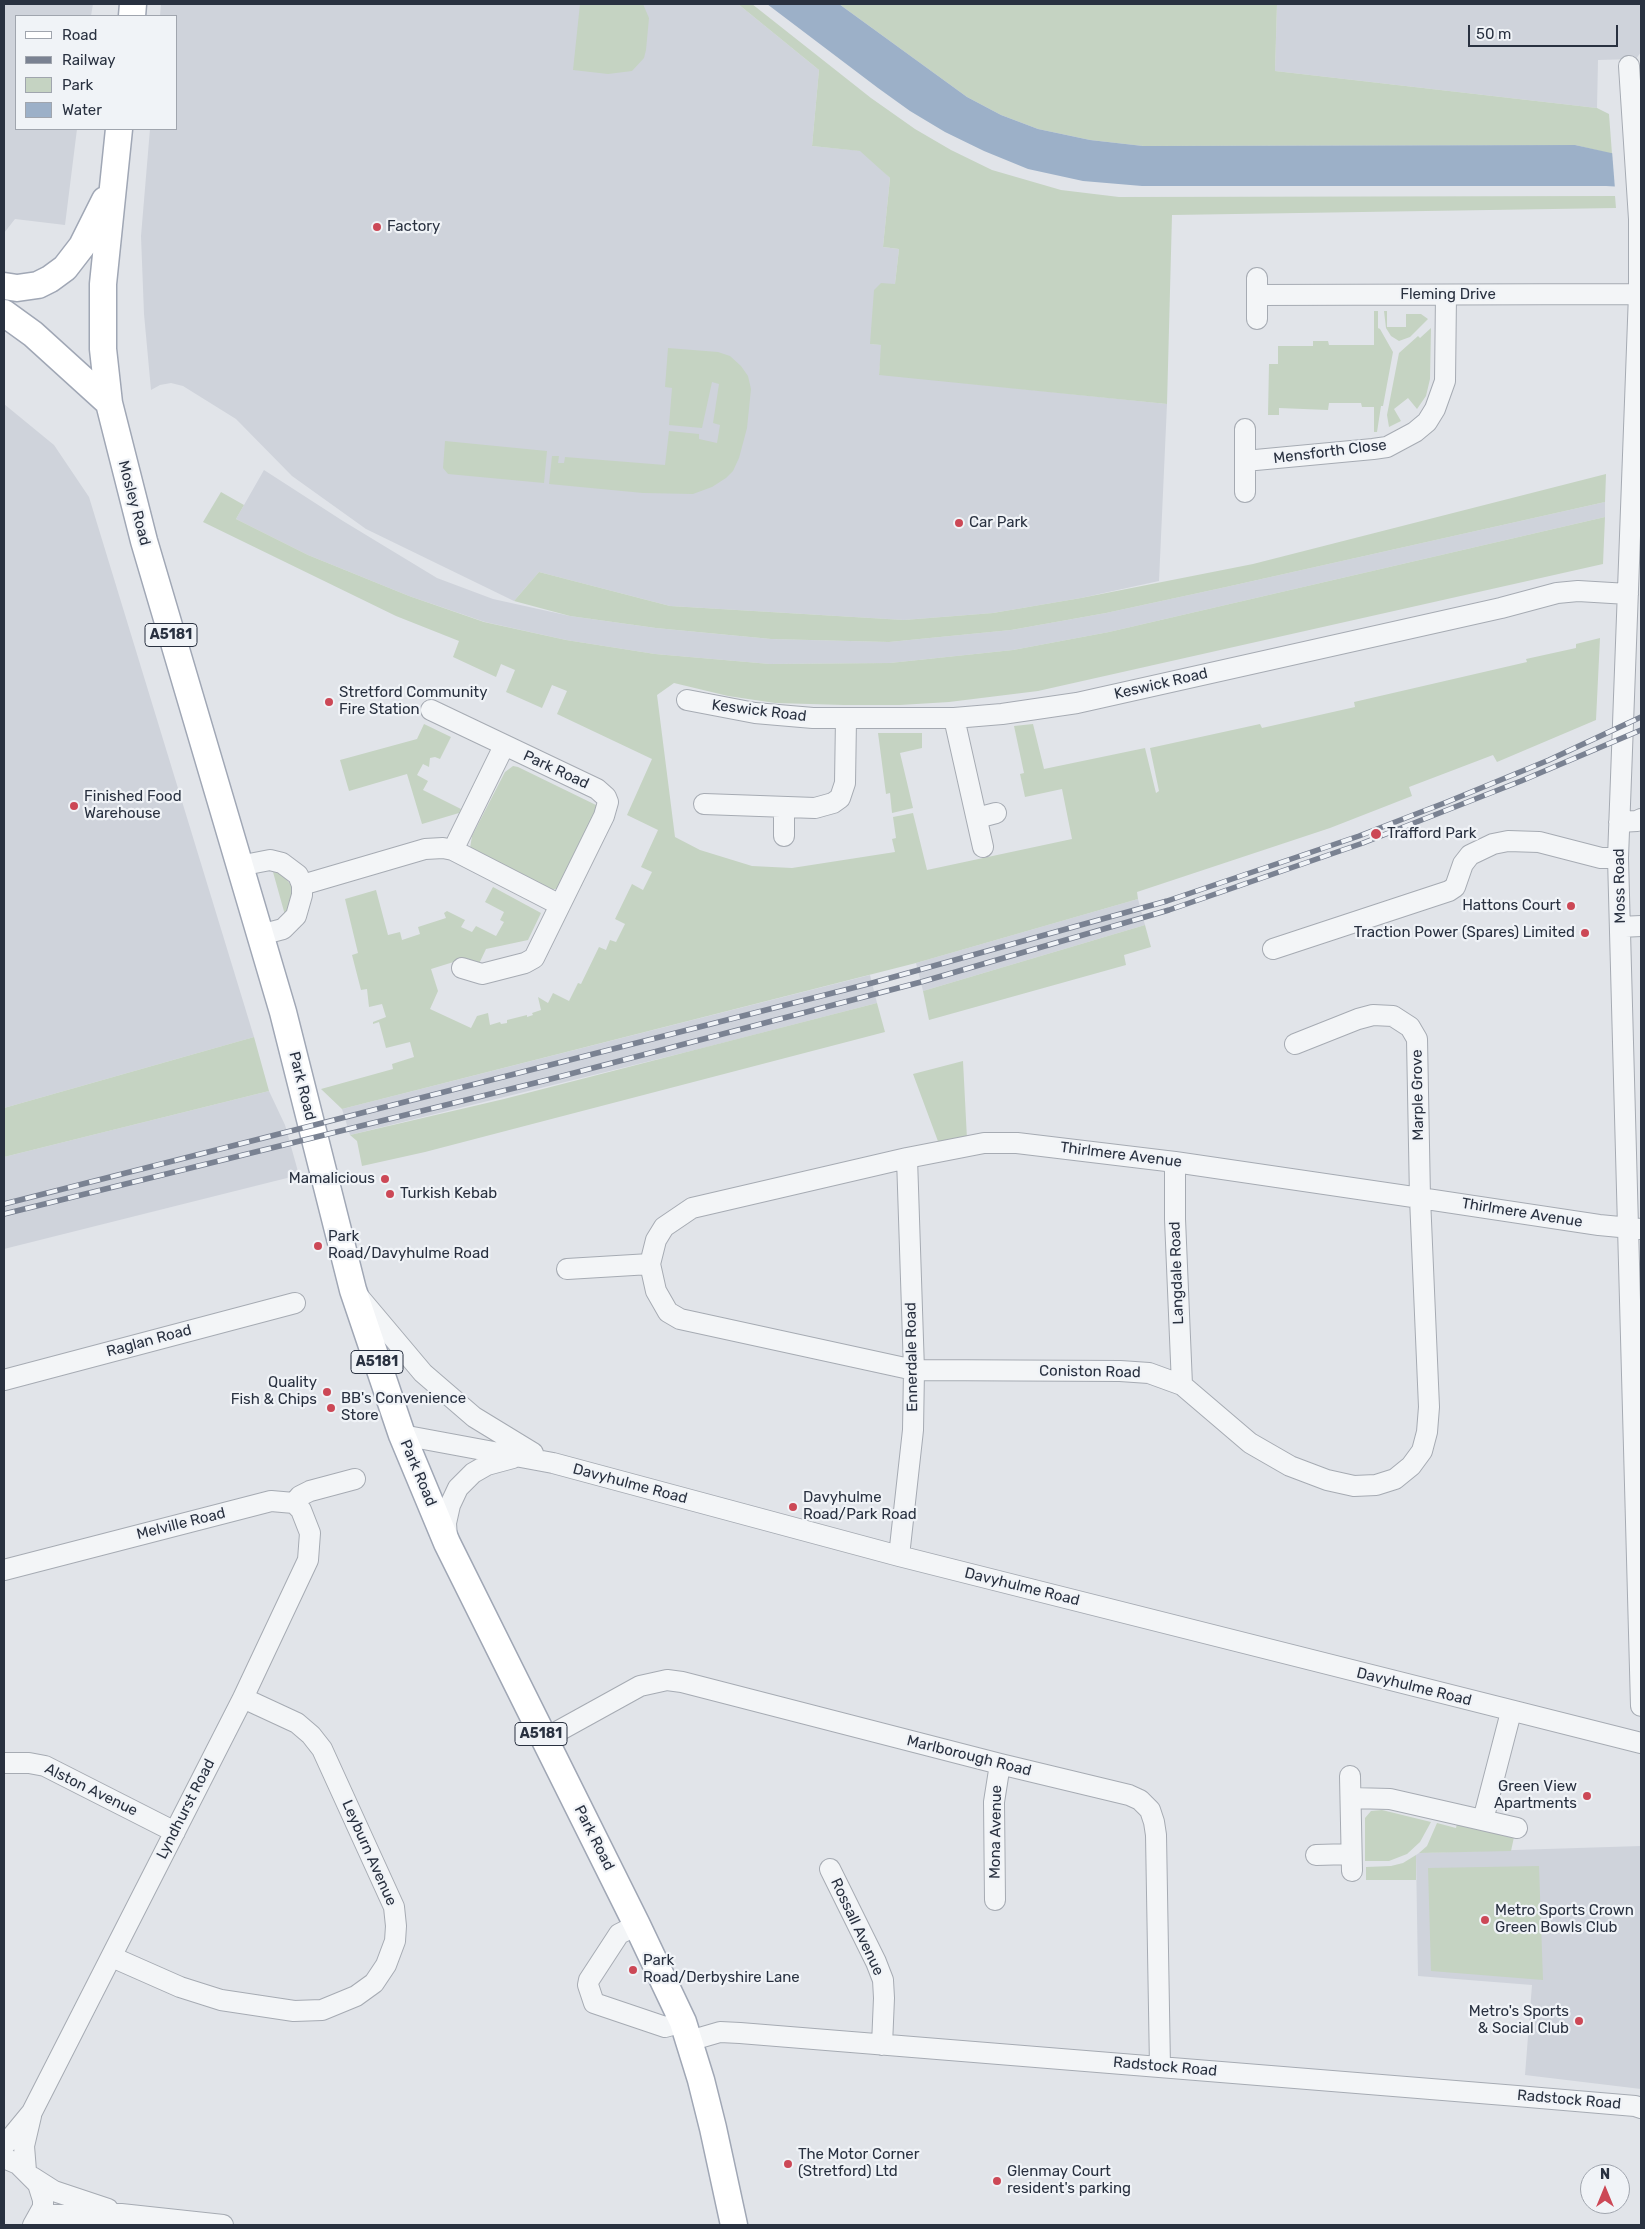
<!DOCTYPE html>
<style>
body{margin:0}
#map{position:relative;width:1645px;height:2229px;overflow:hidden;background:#e1e4e9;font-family:Rubik,sans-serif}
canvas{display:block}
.frame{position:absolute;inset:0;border:5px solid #293140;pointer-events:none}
.legend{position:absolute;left:15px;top:15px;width:162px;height:115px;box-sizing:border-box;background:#f0f3f7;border:1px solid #a0a5ae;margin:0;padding:6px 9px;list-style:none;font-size:15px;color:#293140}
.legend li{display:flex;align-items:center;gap:10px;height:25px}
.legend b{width:25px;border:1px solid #a0a5ae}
.north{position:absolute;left:1580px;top:2164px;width:50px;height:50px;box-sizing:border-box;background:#f0f3f7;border:1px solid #a0a5ae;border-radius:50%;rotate:0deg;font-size:14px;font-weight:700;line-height:20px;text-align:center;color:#293140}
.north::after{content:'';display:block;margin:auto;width:18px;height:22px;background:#cc4856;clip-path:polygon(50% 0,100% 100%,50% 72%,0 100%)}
.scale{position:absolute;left:1468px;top:25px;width:150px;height:22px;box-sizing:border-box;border:2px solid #293140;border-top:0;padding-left:6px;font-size:15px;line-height:18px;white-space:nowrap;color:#293140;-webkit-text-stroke:4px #f0f3f7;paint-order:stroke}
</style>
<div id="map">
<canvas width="1645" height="2229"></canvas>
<div class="frame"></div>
<ul class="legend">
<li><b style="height:6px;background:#fff"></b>Road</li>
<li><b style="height:6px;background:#7a8292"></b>Railway</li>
<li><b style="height:14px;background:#c5d3c2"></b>Park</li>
<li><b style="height:14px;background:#9cb0c8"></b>Water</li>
</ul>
<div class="north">N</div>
<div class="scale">50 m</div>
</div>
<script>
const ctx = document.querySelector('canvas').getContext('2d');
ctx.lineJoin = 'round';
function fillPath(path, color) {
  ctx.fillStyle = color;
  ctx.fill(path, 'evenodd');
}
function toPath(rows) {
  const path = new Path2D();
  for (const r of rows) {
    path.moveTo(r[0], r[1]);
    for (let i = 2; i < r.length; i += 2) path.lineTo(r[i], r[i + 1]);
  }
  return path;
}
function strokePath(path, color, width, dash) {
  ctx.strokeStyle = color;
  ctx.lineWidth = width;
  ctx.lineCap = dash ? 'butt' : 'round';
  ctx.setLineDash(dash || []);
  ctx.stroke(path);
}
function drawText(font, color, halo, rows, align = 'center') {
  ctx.font = font + ' Rubik,sans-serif';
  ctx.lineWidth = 4.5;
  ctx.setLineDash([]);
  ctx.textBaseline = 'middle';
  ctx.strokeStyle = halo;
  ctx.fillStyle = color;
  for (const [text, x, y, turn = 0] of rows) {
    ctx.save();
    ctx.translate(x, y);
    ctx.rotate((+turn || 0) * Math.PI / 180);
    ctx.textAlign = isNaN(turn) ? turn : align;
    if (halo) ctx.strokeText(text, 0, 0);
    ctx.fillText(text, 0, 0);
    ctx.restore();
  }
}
fillPath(toPath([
 [4,4,93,4,91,16,16,16,16,129,77,129,65,225,15,219,4,233],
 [161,4,738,4,819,70,812,146,863,151,890,178,883,247,899,249,895,284,870,344,882,345,879,374,1167,404,1159,581,1081,598,993,613,904,620,670,606,539,572,514,601,366,529,292,476,236,419,183,386,171,383,160,385,151,390,144,314,141,236,150,129,176,129,176,16,160,16],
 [1275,4,1641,4,1641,52,1636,59,1598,60,1597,108,1275,71,1277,4],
 [4,404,54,445,89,497,254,1037,4,1108],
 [264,470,343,521,437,578,493,599,570,616,656,628,771,639,889,642,1011,630,1106,613,1226,587,1605,502,1605,517,1109,632,1013,650,890,663,770,664,655,654,566,640,485,622,409,596,308,555,236,519],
 [1138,899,1145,925,923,991,916,963],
 [870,975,877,1003,695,1050,350,1135,342,1109],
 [269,1091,285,1125,299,1175,4,1249,4,1157],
 [1641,1846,1641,2089,1525,2075,1532,1985,1418,1976,1416,1855,1419,1853]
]), '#cfd3db');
fillPath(toPath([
 [580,4,643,4,649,18,646,50,644,58,632,71,608,74,573,70],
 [738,4,752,4,871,98,915,129,951,150,992,170,1061,190,1119,197,1615,196,1616,208,1172,215,1167,404,879,375,881,345,870,344,874,290,881,283,895,284,899,249,883,247,890,178,860,151,812,146,819,70],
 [839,4,1277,4,1275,71,1597,108,1609,114,1612,154,1575,145,1143,146,1090,140,1038,129,1001,115,967,97],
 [1374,311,1378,311,1378,328,1380,329,1393,352,1383,406,1381,406,1377,432,1374,432,1374,407,1362,407,1361,403,1329,403,1328,410,1279,408,1279,415,1268,415,1269,364,1278,364,1278,346,1313,346,1313,341,1328,341,1329,345,1374,345],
 [1384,311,1387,311,1387,327,1406,327,1406,314,1421,314,1428,319,1410,337,1399,341,1391,336,1386,328],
 [1431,328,1430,379,1426,396,1417,409,1408,398,1394,409,1401,421,1389,427,1387,415,1399,353,1418,336,1420,338],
 [668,348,718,352,730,356,741,366,748,376,751,389,747,428,739,458,733,471,726,478,712,487,693,494,643,493,549,484,552,456,559,456,558,463,564,463,565,457,665,465,669,431,699,434,699,439,717,443,720,425,713,423,719,384,712,382,702,428,669,425,672,388,665,387],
 [445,441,547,451,544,483,448,474,443,468],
 [1606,474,1605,502,1226,587,1106,613,1011,630,889,642,771,639,656,628,570,616,514,601,539,572,670,606,904,620,993,613,1081,598,1253,564],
 [221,492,244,505,236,519,308,555,409,596,484,622,566,640,655,654,770,664,890,663,1013,650,1109,632,1605,517,1603,564,1038,691,949,702,900,705,844,705,775,703,728,696,674,683,657,695,675,837,700,850,752,866,792,868,895,852,892,839,896,838,893,817,913,813,927,870,1072,839,1062,789,1025,797,1020,774,1024,773,1014,726,1033,724,1044,769,1145,748,1156,793,1159,791,1150,748,1260,724,1262,728,1355,707,1354,702,1527,662,1526,659,1576,648,1576,644,1600,638,1596,720,1497,762,1493,755,1409,787,1412,796,1330,828,1137,892,1138,899,916,963,342,1109,321,1089,393,1069,392,1064,414,1057,410,1042,386,1048,379,1022,373,1024,373,1022,386,1017,382,1004,369,1007,367,989,361,990,352,955,358,953,345,899,376,890,388,935,400,932,402,940,420,934,418,927,446,918,444,913,447,911,465,920,461,927,472,932,476,926,496,936,504,922,500,920,504,912,485,902,493,887,541,913,528,940,486,949,477,968,460,960,431,969,438,991,430,1009,471,1028,477,1016,488,1013,490,1025,500,1022,501,1024,507,1023,507,1020,527,1015,527,1017,533,1015,532,1013,541,1010,538,997,548,1003,553,993,569,1001,578,983,581,984,599,947,606,950,610,940,616,942,625,924,615,919,632,884,643,890,652,872,641,867,658,830,627,815,652,759,557,714,567,691,552,685,542,708,506,692,515,670,501,664,496,677,453,657,459,641,396,616,203,522],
 [424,724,451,737,440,759,435,757,430,758,429,767,423,764,417,775,428,781,423,790,461,809,459,813,422,824,407,774,349,791,340,760,417,739],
 [878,733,922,733,922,748,900,753,913,808,892,813,890,793,886,794],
 [513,766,518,767,596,805,597,809,558,888,552,890,470,848,472,836,505,772],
 [273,872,281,873,291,885,293,900,285,915],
 [1145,925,1151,947,1124,955,1126,965,929,1020,923,991],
 [877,1003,885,1032,425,1152,362,1166,357,1141,350,1135,504,1099],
 [254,1037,269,1091,4,1157,4,1108],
 [963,1061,967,1139,939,1144,913,1074],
 [1382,1810,1431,1822,1420,1842,1407,1854,1389,1861,1365,1861,1365,1818,1371,1811],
 [1437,1823,1456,1828,1457,1823,1514,1837,1511,1851,1419,1853,1427,1846],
 [1416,1855,1416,1880,1366,1880,1366,1867,1391,1866,1403,1863],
 [1539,1866,1543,1980,1431,1971,1428,1868]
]), '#c5d3c2');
fillPath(toPath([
 [767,4,839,4,967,97,1001,115,1038,129,1090,140,1143,146,1575,145,1611,153,1641,157,1641,188,1606,186,1142,186,1083,181,1028,169,984,151,945,132,910,111,878,88]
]), '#9cb0c8');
fillPath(toPath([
 [1612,151,1641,154,1641,191,1615,189]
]), '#e1e4e9');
const minor = toPath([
 [1629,66,1639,219,1639,294,1618,858,1641,1706],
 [1257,295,1639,294],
 [1257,319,1257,278],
 [1245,461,1373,449,1387,447,1415,432,1427,422,1435,409,1445,381,1446,295],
 [1245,492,1245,429],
 [687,700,755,713,813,718,954,718,1002,714,1077,703,1501,608,1557,593,1578,591,1628,594],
 [431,710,597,789,606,797,608,802,604,816,534,958,525,963,482,974,462,968],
 [954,718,983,847],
 [504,746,453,850,560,905],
 [704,804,815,808,833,803,840,798,845,783,846,719],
 [977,818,996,813],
 [1619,822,1637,821,1641,819],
 [784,836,784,807],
 [239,866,270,860,282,863,298,875,302,885,302,895,296,916,283,929,260,935],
 [302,885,425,849,443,848,453,850],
 [1620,927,1641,926],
 [1273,949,1449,891,1455,887,1463,864,1470,855,1493,844,1508,841,1539,842,1601,858,1618,858],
 [1295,1044,1358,1019,1373,1015,1393,1016,1410,1027,1417,1039,1420,1198,1429,1407,1427,1432,1422,1451,1411,1466,1395,1479,1376,1485,1354,1486,1327,1480,1290,1466,1250,1443,1182,1385,1149,1373,1120,1371,914,1370,680,1319,668,1312,656,1291,650,1264,656,1240,664,1227,692,1208,907,1158,984,1143,1017,1143,1175,1162,1420,1198,1599,1225,1641,1229],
 [1175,1162,1175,1219,1182,1385],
 [567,1269,650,1264],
 [359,1297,423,1373,474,1417,533,1453],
 [4,1380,295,1303],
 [402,1435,553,1463,899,1556,1641,1743],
 [294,1503,300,1496,310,1491,355,1479],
 [447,1539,446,1523,450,1505,458,1488,473,1473,487,1465,513,1458],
 [899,1556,913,1430,914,1370,907,1158],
 [4,1570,271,1501,294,1503],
 [544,1739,640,1686,667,1680,682,1682,1000,1764,1129,1795,1140,1800,1150,1810,1154,1822,1156,1835,1160,2067],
 [4,1763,29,1763,45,1766,175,1832],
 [1350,1776,1352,1871],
 [1351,1798,1390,1799,1517,1828],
 [1483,1820,1511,1712],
 [1316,1855,1351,1854],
 [830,1869,876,1962,883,1980,884,1998,882,2045],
 [995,1900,994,1802,1000,1764],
 [637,1925,619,1934,589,1980,588,1985,594,2003,665,2027,683,2022],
 [112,1957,180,1987,221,2000,294,2011,322,2010,356,1996,374,1983,386,1965,395,1941,396,1926,394,1907,322,1749,311,1735,297,1723,243,1698],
 [689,2041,720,2032,740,2033,1517,2096,1635,2106,1641,2108],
 [4,2146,32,2112,243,1698,308,1560,310,1533,301,1510,294,1503],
 [4,2158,18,2164,38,2184,43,2200,43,2207,33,2225],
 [26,2171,24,2146,31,2116],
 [32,2177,54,2191,108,2209],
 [38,2219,53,2215,121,2214,223,2225]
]);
const major = toPath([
 [132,16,133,4],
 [119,129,103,284,103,349,109,403,144,541,283,1012,353,1290,402,1435,447,1543,637,1925,683,2022,701,2080,713,2128,734,2225],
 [4,286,17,288,38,285,50,279,65,268,82,246,105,200],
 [4,313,33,334,109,403]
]);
strokePath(minor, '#a6abb3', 22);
strokePath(major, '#a0a7b5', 29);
strokePath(minor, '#f3f5f7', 20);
strokePath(major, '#fff', 26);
const rail = toPath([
 [4,1204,872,983,1167,901,1359,836,1447,802,1549,760,1641,717],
 [4,1214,547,1080,921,982,1169,910,1363,843,1521,781,1641,730]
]);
strokePath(rail, '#7a8292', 5.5);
strokePath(rail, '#f0f3f7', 4, [11]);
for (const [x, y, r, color] of [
 [377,227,5,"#cc4856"],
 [959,523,5,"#cc4856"],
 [329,702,5,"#cc4856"],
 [74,806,5,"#cc4856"],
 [1376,834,6,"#cc4856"],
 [1571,906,5,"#cc4856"],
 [1585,933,5,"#cc4856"],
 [385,1179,5,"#cc4856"],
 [390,1194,5,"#cc4856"],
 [318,1246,5,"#cc4856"],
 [327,1392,5,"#cc4856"],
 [331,1408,5,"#cc4856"],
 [793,1507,5,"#cc4856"],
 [1587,1796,5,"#cc4856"],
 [1485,1920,5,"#cc4856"],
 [633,1970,5,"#cc4856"],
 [1579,2021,5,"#cc4856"],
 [788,2164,5,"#cc4856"],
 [997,2181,5,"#cc4856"]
]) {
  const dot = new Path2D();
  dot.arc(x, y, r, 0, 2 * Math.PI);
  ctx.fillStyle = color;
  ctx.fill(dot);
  strokePath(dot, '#f0f3f7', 2);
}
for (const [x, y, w] of [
 [171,635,52],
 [377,1362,52],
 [541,1734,52]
]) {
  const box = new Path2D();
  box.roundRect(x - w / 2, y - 11.5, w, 23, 4);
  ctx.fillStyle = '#f0f3f7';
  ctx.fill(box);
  strokePath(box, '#293140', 1);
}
drawText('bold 14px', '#293140', null, [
 ["A5181",171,635],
 ["A5181",377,1362],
 ["A5181",541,1734]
]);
drawText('15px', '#293140', '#f0f3f7', [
 ["Factory",387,227],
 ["Car Park",969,523],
 ["Stretford Community",339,693],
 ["Fire Station",339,710],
 ["Finished Food",84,797],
 ["Warehouse",84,814],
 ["Trafford Park",1387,834],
 ["Hattons Court",1561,906,"right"],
 ["Traction Power (Spares) Limited",1575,933,"right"],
 ["Mamalicious",375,1179,"right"],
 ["Turkish Kebab",400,1194],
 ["Park",328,1237],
 ["Road/Davyhulme Road",328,1254],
 ["Quality",317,1383,"right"],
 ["Fish & Chips",317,1400,"right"],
 ["BB's Convenience",341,1399],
 ["Store",341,1416],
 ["Davyhulme",803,1498],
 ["Road/Park Road",803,1515],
 ["Green View",1577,1787,"right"],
 ["Apartments",1577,1804,"right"],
 ["Metro Sports Crown",1495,1911],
 ["Green Bowls Club",1495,1928],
 ["Park",643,1961],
 ["Road/Derbyshire Lane",643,1978],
 ["Metro's Sports",1569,2012,"right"],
 ["& Social Club",1569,2029,"right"],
 ["The Motor Corner",798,2155],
 ["(Stretford) Ltd",798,2172],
 ["Glenmay Court",1007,2172],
 ["resident's parking",1007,2189]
], 'left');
drawText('15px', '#293140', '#f0f3f7', [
 ["Fleming Drive",1448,295],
 ["Mensforth Close",1330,452,-7],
 ["Mosley Road",134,503,75],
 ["Keswick Road",1161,684,-13],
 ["Keswick Road",759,711,7],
 ["Park Road",556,770,25],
 ["Moss Road",1620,886,-91],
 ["Park Road",302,1086,76],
 ["Marple Grove",1418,1095,-91],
 ["Thirlmere Avenue",1121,1155,7],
 ["Thirlmere Avenue",1522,1213,9],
 ["Langdale Road",1177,1273,-92],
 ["Raglan Road",149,1341,-15],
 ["Ennerdale Road",912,1357,-91],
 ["Coniston Road",1090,1372,1],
 ["Park Road",418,1473,67],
 ["Davyhulme Road",630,1484,15],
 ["Melville Road",181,1524,-14],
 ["Davyhulme Road",1022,1587,14],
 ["Davyhulme Road",1414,1687,14],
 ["Marlborough Road",969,1756,14],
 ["Alston Avenue",91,1790,26],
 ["Lyndhurst Road",186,1809,-63],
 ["Mona Avenue",996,1832,-89],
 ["Park Road",594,1838,63],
 ["Leyburn Avenue",369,1853,66],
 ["Rossall Avenue",857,1927,65],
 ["Radstock Road",1165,2067,5],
 ["Radstock Road",1569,2100,5]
]);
</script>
